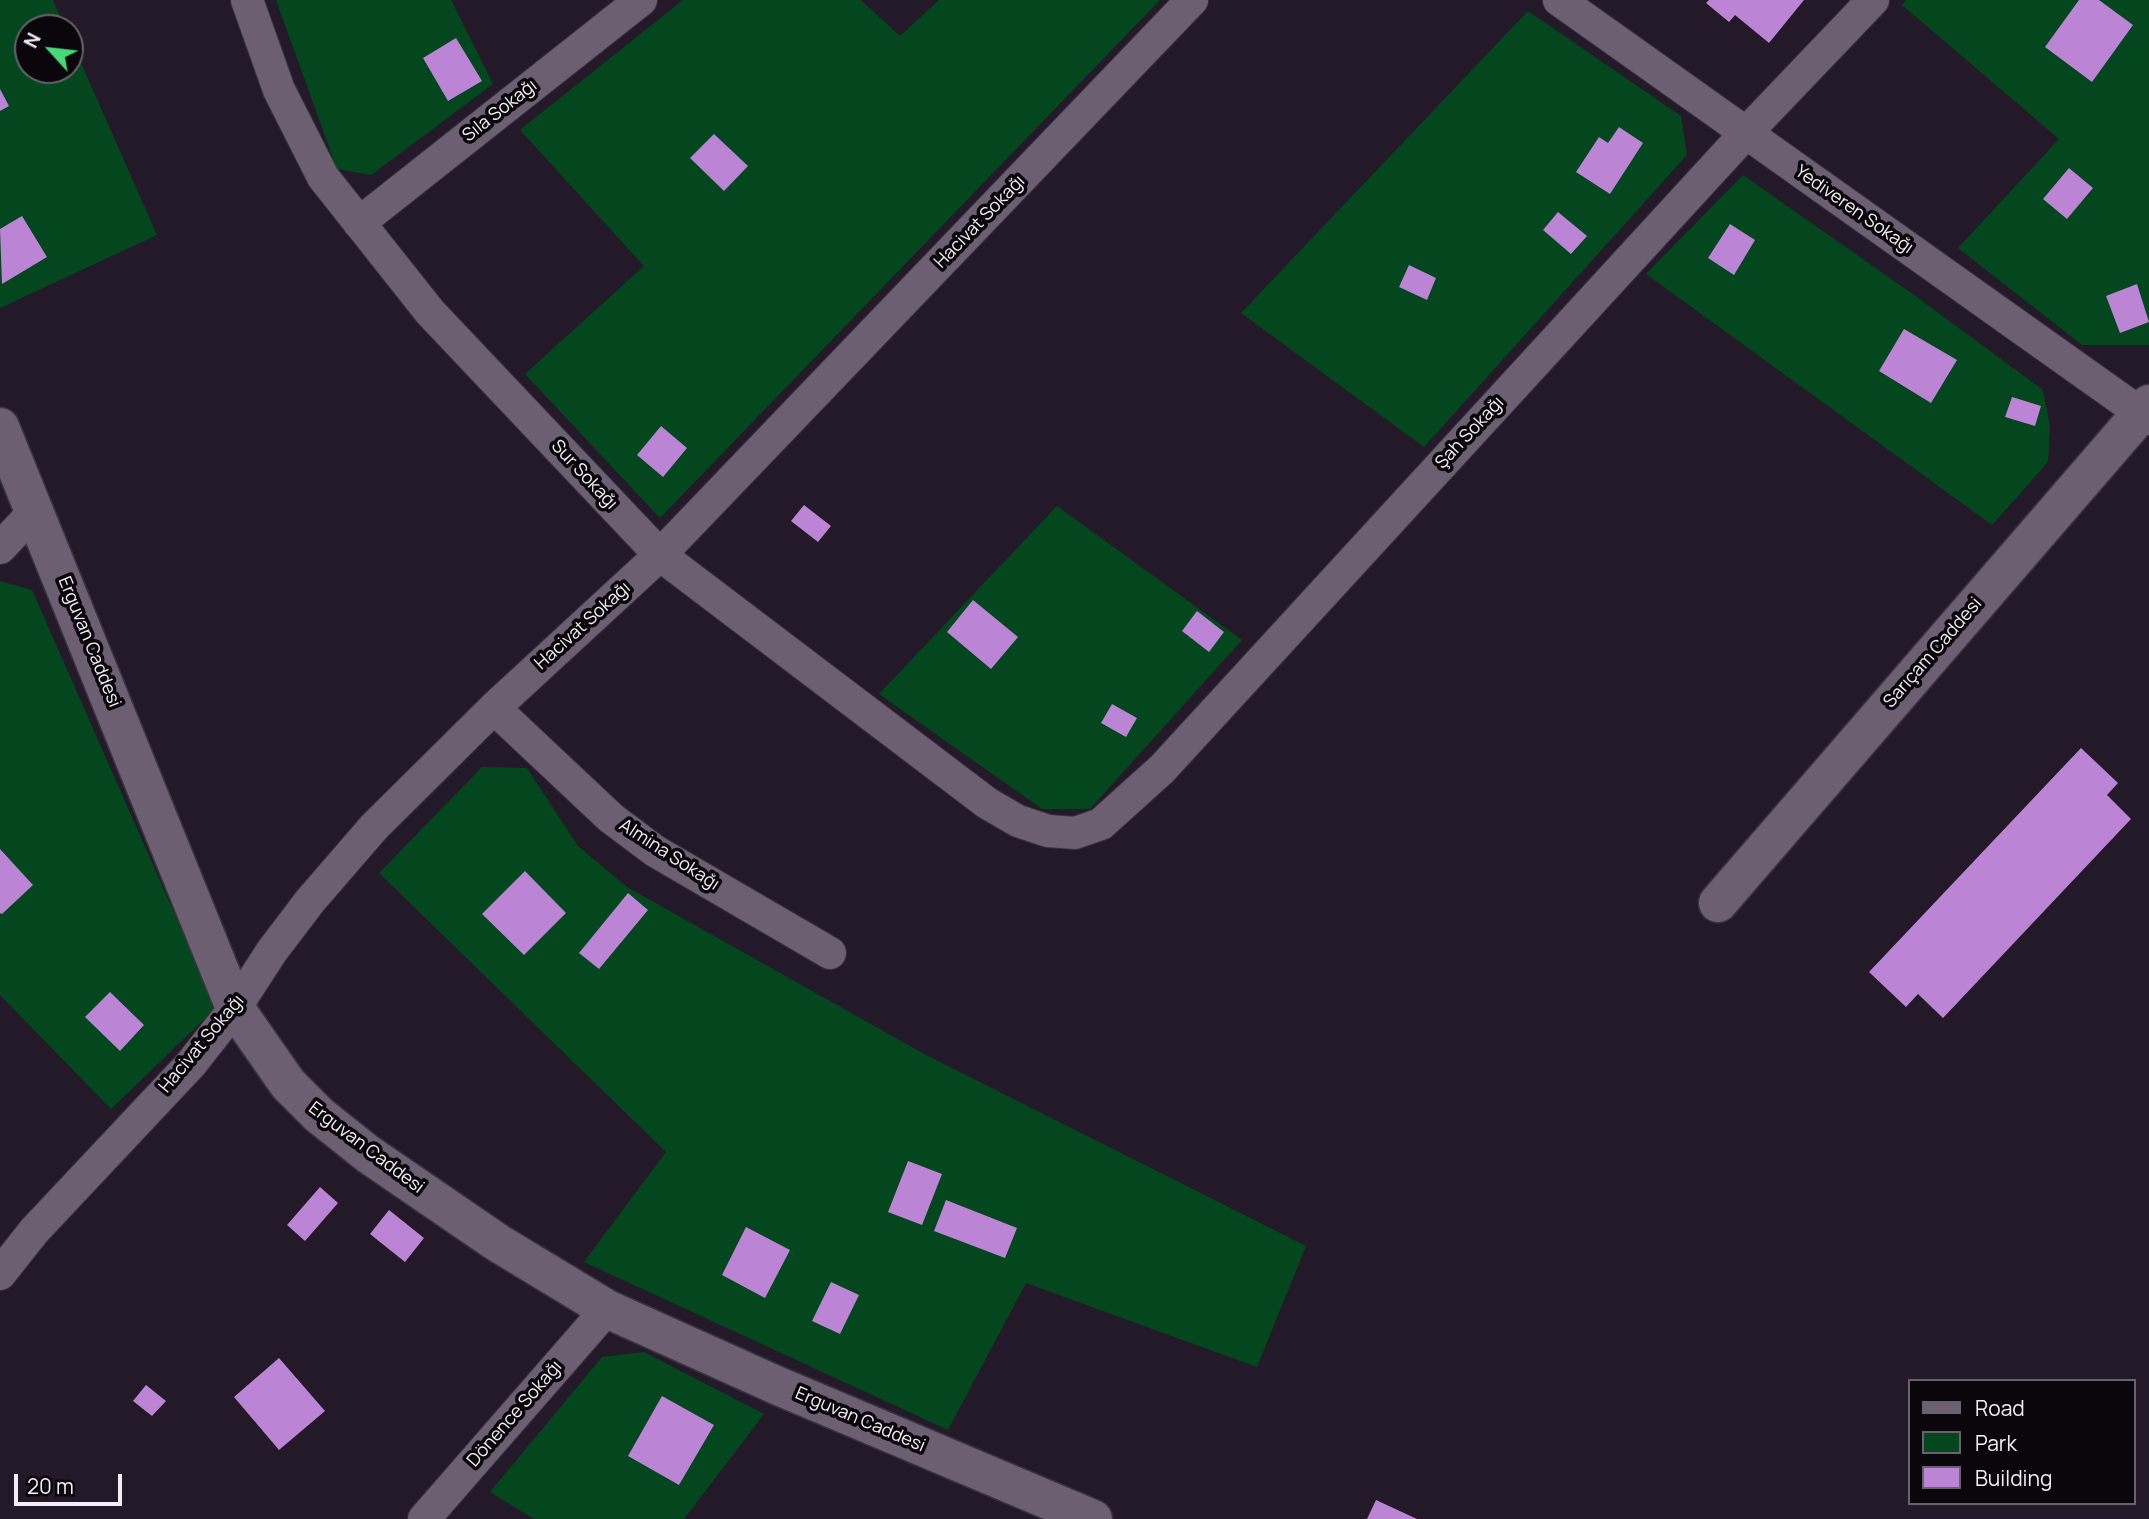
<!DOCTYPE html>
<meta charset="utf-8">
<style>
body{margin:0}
#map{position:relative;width:2149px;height:1519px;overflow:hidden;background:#231928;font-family:Manrope,sans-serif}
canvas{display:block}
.legend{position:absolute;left:1908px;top:1379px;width:228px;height:126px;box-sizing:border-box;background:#0a060c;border:2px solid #68626a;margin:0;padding:9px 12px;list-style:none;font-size:21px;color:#f4edf8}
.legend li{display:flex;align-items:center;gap:14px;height:35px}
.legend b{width:35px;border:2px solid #68626a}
.north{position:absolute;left:14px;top:14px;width:70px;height:70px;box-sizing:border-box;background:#0a060c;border:2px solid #68626a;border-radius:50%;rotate:297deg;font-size:19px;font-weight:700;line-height:28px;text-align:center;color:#f4edf8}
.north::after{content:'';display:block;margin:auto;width:24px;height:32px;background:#48d779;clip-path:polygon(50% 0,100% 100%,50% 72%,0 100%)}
.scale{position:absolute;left:14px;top:1474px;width:108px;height:32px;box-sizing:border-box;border:4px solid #f4edf8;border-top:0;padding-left:9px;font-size:21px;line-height:24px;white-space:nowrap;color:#f4edf8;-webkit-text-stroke:5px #0a060c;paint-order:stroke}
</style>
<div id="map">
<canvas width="2149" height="1519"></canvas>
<ul class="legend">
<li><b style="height:9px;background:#6b5f71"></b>Road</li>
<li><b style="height:19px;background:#04471f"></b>Park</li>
<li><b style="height:19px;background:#bb84d5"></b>Building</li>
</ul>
<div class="north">N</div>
<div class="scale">20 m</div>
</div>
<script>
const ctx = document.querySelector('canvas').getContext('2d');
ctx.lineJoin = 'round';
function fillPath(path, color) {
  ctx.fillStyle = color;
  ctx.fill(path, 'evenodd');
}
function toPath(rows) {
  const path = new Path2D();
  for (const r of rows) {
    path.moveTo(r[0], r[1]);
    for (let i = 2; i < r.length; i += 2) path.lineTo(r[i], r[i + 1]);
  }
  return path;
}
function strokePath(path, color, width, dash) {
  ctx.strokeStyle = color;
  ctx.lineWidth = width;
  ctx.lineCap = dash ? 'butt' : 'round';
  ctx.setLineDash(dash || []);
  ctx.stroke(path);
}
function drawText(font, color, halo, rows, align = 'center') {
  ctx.font = font + ' Manrope,sans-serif';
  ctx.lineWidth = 7;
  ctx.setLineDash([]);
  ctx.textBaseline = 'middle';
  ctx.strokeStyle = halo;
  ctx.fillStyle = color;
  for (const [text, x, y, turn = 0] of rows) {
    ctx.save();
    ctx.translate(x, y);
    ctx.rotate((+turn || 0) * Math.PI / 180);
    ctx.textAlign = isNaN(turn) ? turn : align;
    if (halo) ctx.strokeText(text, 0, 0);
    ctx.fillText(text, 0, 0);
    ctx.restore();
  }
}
fillPath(toPath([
 [0,0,53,0,65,28,28,28,28,70,70,70,70,38,157,235,0,308],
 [276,0,451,0,493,84,371,175,337,169],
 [683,0,861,0,900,36,939,0,1160,0,660,518,525,374,644,266,520,130],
 [1906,0,2149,0,2149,345,2082,345,1958,248,2059,139,1902,5],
 [1528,11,1681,116,1687,155,1424,447,1241,313],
 [1743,175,1914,295,2043,390,2050,426,2048,462,1992,525,1646,274],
 [1057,506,1242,640,1090,809,1042,809,879,694],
 [0,581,32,590,216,1008,111,1109,0,995],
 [482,767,527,768,578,846,627,887,926,1055,1306,1246,1257,1367,1026,1283,948,1430,584,1262,666,1152,379,873],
 [644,1352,764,1414,684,1519,534,1519,490,1492,602,1357]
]), '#04471f');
fillPath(toPath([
 [1709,0,1804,0,1769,43,1735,15,1729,22,1706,3],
 [2079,0,2099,0,2133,25,2092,82,2045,47],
 [456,38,482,81,448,101,423,58],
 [0,89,9,106,0,111],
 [1619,127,1643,143,1610,194,1576,172,1599,137,1608,143],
 [714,134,748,166,724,191,690,158],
 [2069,168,2093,188,2067,219,2043,199],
 [1558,212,1587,236,1571,254,1543,230],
 [22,216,47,257,2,284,0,229],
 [1730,224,1755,240,1734,275,1708,258],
 [1409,265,1436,278,1427,300,1399,287],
 [2137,284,2149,322,2120,333,2106,296],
 [1904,329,1957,360,1931,403,1879,371],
 [2012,397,2041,406,2035,426,2005,417],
 [661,426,687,448,663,477,637,455],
 [804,505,831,526,818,542,791,521],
 [973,600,1018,637,991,669,947,632],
 [1197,611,1224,632,1209,652,1182,631],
 [1112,704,1137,718,1126,737,1101,723],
 [2081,748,2118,783,2107,795,2131,819,1943,1018,1918,994,1906,1007,1869,972],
 [0,849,33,885,2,914,0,913],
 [525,871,566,913,524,955,482,914],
 [628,893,648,910,599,969,579,953],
 [110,992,144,1025,120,1051,85,1017],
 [908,1161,942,1174,922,1225,888,1212],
 [320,1187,338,1203,305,1241,287,1225],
 [946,1200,1017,1228,1005,1258,934,1231],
 [389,1210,424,1238,405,1262,370,1234],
 [746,1227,790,1250,765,1298,722,1275],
 [831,1282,859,1295,840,1334,812,1321],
 [279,1358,325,1411,279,1450,234,1397],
 [146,1385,166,1401,152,1416,133,1401],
 [662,1396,714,1425,679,1485,628,1456],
 [1376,1500,1417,1519,1367,1519]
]), '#bb84d5');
const street = toPath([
 [247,0,279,90,323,177,430,312,660,555,987,803,1018,821,1048,831,1075,833,1101,824,1162,769,1745,134,1873,0],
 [1559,0,2149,419],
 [359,223,641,0],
 [0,548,36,510],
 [494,708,611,818,655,851,830,953],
 [0,1274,34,1231,191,1064,235,1008,272,951,310,901,374,827,494,708,660,555,1192,0],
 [424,1519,607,1309]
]);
const secondary = toPath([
 [0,427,235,1008,288,1084,319,1115,368,1154,498,1243,607,1309,776,1385,1093,1519],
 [1718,903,2149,404]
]);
strokePath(street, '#3a333f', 34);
strokePath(secondary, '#3a333f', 41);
strokePath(street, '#6b5f71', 32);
strokePath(secondary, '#6b5f71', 38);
drawText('18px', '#f4edf8', '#0a060c', [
 ["Sıla Sokağı",500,111,-38],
 ["Yediveren Sokağı",1854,210,35],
 ["Hacivat Sokağı",980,222,-46],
 ["Şah Sokağı",1470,433,-47],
 ["Sur Sokağı",584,475,47],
 ["Hacivat Sokağı",583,626,-42],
 ["Erguvan Caddesi",89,642,68],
 ["Sarıçam Caddesi",1933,653,-49],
 ["Almina Sokağı",669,855,33],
 ["Hacivat Sokağı",202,1044,-50],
 ["Erguvan Caddesi",366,1148,37],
 ["Dönence Sokağı",515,1414,-49],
 ["Erguvan Caddesi",860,1420,23]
]);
</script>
